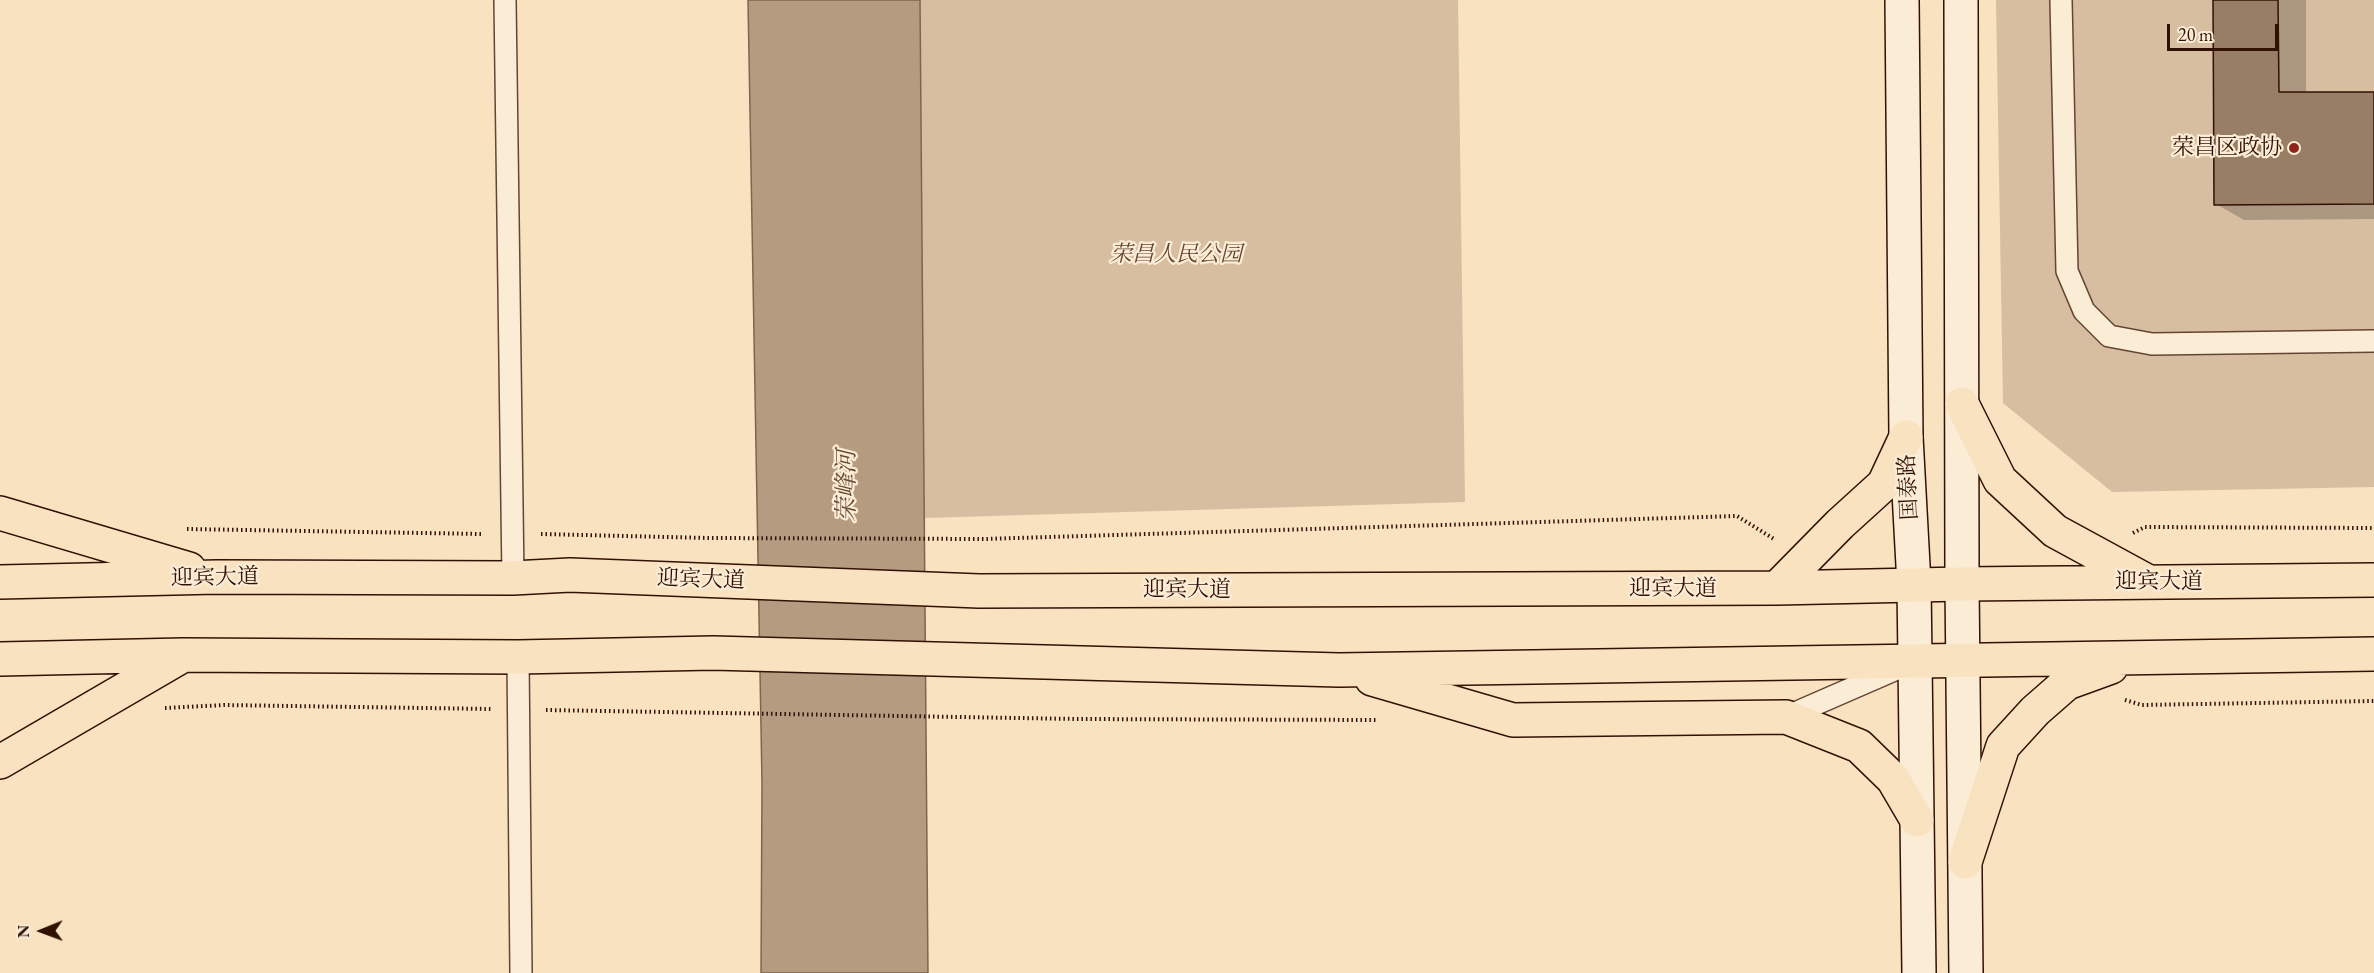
<!DOCTYPE html>
<meta charset="utf-8">
<style>
body{margin:0}
#map{position:relative;width:2374px;height:973px;overflow:hidden;background:#f9e2c0;font-family:"EB Garamond",serif}
canvas{display:block}
.north{position:absolute;left:12px;top:901px;width:60px;height:60px;-webkit-text-stroke:4px #fbecd6;paint-order:stroke;rotate:269deg;font-size:16px;font-weight:700;line-height:24px;text-align:center;color:#321105}
.north::after{content:'';display:block;margin:auto;width:21px;height:27px;background:#321105;clip-path:polygon(50% 0,100% 100%,50% 72%,0 100%)}
.scale{position:absolute;left:2167px;top:24px;width:111px;height:27px;box-sizing:border-box;border:3px solid #321105;border-top:0;padding-left:8px;font-size:18px;line-height:21px;white-space:nowrap;color:#321105;-webkit-text-stroke:4px #fbecd6;paint-order:stroke}
</style>
<div id="map">
<canvas width="2374" height="973"></canvas>
<div class="north">N</div>
<div class="scale">20 m</div>
</div>
<script>
const ctx = document.querySelector('canvas').getContext('2d');
ctx.lineJoin = 'round';
function fillPath(path, color) {
  ctx.fillStyle = color;
  ctx.fill(path, 'evenodd');
}
function toPath(rows) {
  const path = new Path2D();
  for (const r of rows) {
    path.moveTo(r[0], r[1]);
    for (let i = 2; i < r.length; i += 2) path.lineTo(r[i], r[i + 1]);
  }
  return path;
}
function strokePath(path, color, width, dash) {
  ctx.strokeStyle = color;
  ctx.lineWidth = width;
  ctx.lineCap = dash ? 'butt' : 'round';
  ctx.setLineDash(dash || []);
  ctx.stroke(path);
}
function drawText(font, color, halo, rows, align = 'center') {
  ctx.font = font + ' "EB Garamond","Noto Serif SC",serif';
  ctx.lineWidth = 4.5;
  ctx.setLineDash([]);
  ctx.textBaseline = 'middle';
  ctx.strokeStyle = halo;
  ctx.fillStyle = color;
  for (const [text, x, y, turn = 0] of rows) {
    ctx.save();
    ctx.translate(x, y);
    ctx.rotate((+turn || 0) * Math.PI / 180);
    ctx.textAlign = isNaN(turn) ? turn : align;
    if (halo) ctx.strokeText(text, 0, 0);
    ctx.fillText(text, 0, 0);
    ctx.restore();
  }
}
fillPath(toPath([
 [916,0,1458,0,1465,502,924,518],
 [1996,0,2374,0,2374,487,2112,492,2003,403]
]), '#d7bea0');
const water = toPath([
 [748,0,920,0,928,973,761,973,762,783,748,0]
]);
fillPath(water, '#b59b80');
strokePath(water, '#81644f', 1.5);
fillPath(toPath([
 [2215,0,2306,0,2306,94,2374,93,2374,219,2244,220,2216,204]
]), '#0003');
const building = toPath([
 [2213,0,2278,0,2279,92,2374,92,2374,204,2214,205,2213,0]
]);
fillPath(building, '#997e66');
strokePath(building, '#321105', 1.5);
const lane = toPath([
 [505,0,513,578],
 [2061,0,2067,271,2084,311,2109,336,2152,344,2374,341],
 [518,657,521,973],
 [1786,717,1901,667]
]);
const secondary = toPath([
 [1902,0,1906,437,1914,584,1919,973],
 [1961,0,1962,584,1966,973]
]);
const primary = toPath([
 [1962,404,2000,480,2055,531,2145,580],
 [0,513,189,569],
 [0,582,217,577,513,578,570,575,979,591,1777,588,1962,584,2374,580],
 [1777,588,1840,524,1884,484,1906,437],
 [0,659,183,655,518,657,713,653,1339,670,2374,654],
 [1372,679,1513,720,1786,717,1859,746,1893,779,1917,820],
 [0,762,182,656],
 [1965,862,2003,746,2035,711,2067,683,2111,667]
]);
strokePath(lane, '#644534', 24);
strokePath(secondary, '#321105', 36);
strokePath(primary, '#321105', 36);
strokePath(toPath([
 [187,529,482,534],
 [2133,533,2145,527,2374,528],
 [541,534,709,538,984,539,1737,516,1774,539],
 [2125,700,2142,705,2374,701],
 [165,708,224,705,491,709],
 [546,710,1077,719,1376,720]
]), '#321105', 4, [1.5, 3]);
strokePath(lane, '#fbecd6', 21);
strokePath(secondary, '#fbecd6', 33);
strokePath(primary, '#f9e2c0', 33);
for (const [x, y, r, color] of [
 [2294,148,6,"#8f2418"]
]) {
  const dot = new Path2D();
  dot.arc(x, y, r, 0, 2 * Math.PI);
  ctx.fillStyle = color;
  ctx.fill(dot);
  strokePath(dot, '#fbecd6', 2);
}
drawText('22px', '#321105', '#fbecd6', [
 ["荣昌区政协",2282,148]
], 'right');
drawText('italic 22px', '#644534', '#fbecd6', [
 ["荣昌人民公园",1176,255]
]);
drawText('22px', '#321105', '#fbecd6', [
 ["国泰路",1909,487,-93],
 ["迎宾大道",215,578,-1],
 ["迎宾大道",701,580,2],
 ["迎宾大道",2159,582],
 ["迎宾大道",1673,589],
 ["迎宾大道",1187,590]
]);
drawText('italic 24px', '#664836', '#fbecd6', [
 ["荣峰河",847,486,-90]
]);
</script>
